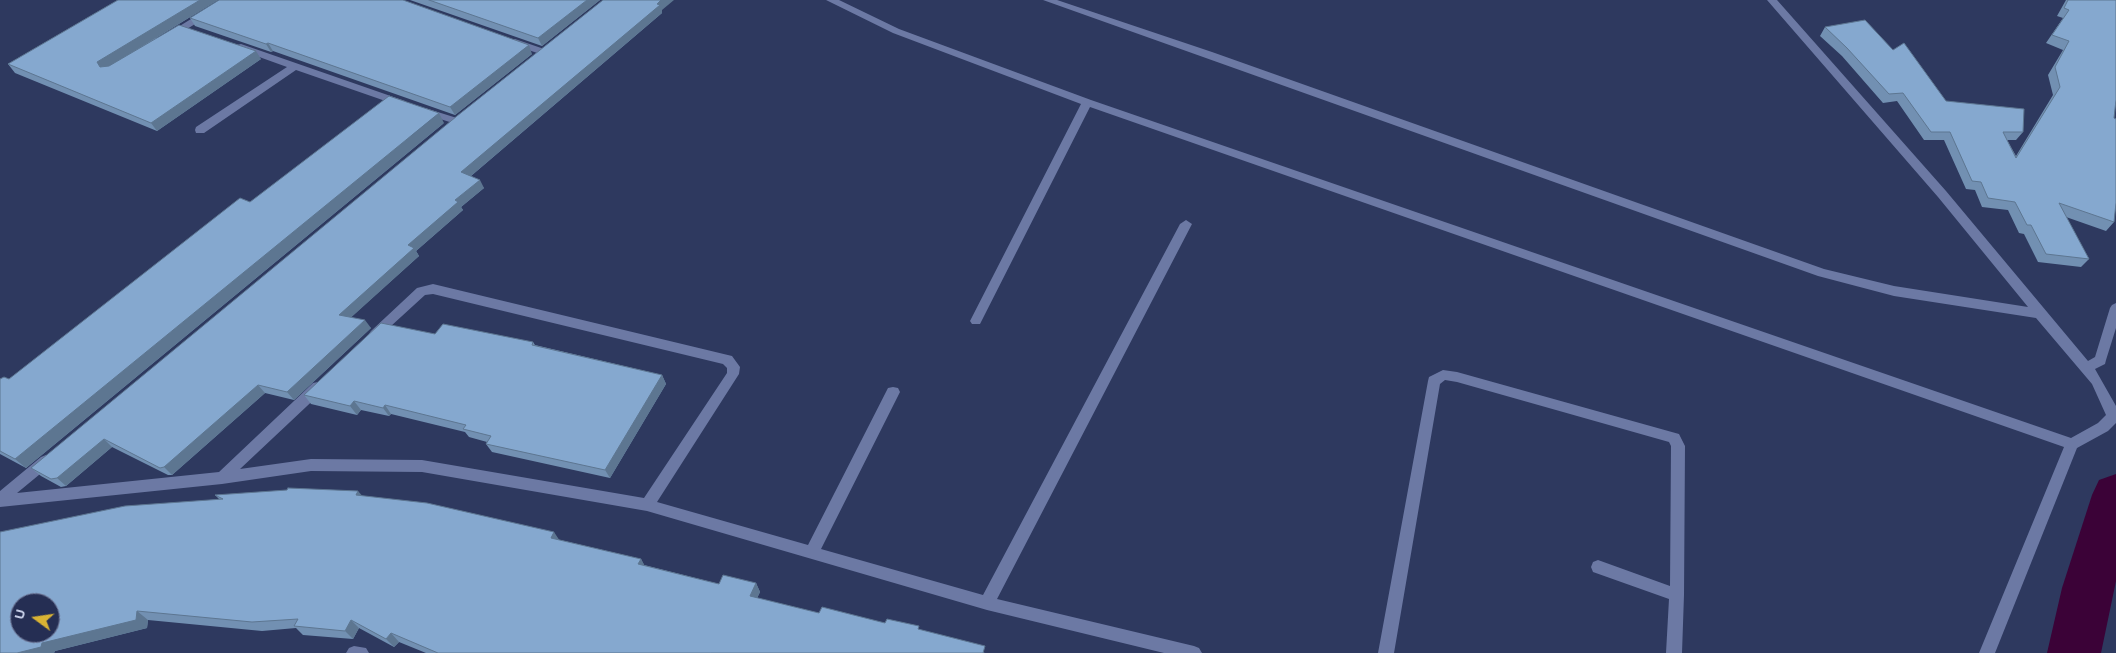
<!DOCTYPE html>
<style>
body{margin:0}
#map{position:relative;width:2116px;height:653px;overflow:hidden;background:#2e395f;font-family:Overpass,sans-serif}
canvas{display:block}
.north{position:absolute;left:10px;top:593px;width:50px;height:50px;box-sizing:border-box;background:#252e53;border:1px solid #6b7393;border-radius:50%;rotate:284deg;font-size:14px;font-weight:700;line-height:20px;text-align:center;color:#d3dbf3}
.north::after{content:'';display:block;margin:auto;width:18px;height:22px;background:#d9b334;clip-path:polygon(50% 0,100% 100%,50% 72%,0 100%)}
</style>
<div id="map">
<canvas width="2116" height="653"></canvas>
<div class="north">U</div>
</div>
<script>
const ctx = document.querySelector('canvas').getContext('2d');
ctx.lineJoin = 'round';
function toPath(rows) {
  const path = new Path2D();
  for (const r of rows) {
    path.moveTo(r[0], r[1]);
    for (let i = 2; i < r.length; i += 2) path.lineTo(r[i], r[i + 1]);
  }
  return path;
}
function fillPath(path, color) {
  ctx.fillStyle = color;
  ctx.fill(path, 'evenodd');
}
function strokePath(path, color, width, dash) {
  ctx.strokeStyle = color;
  ctx.lineWidth = width;
  ctx.lineCap = dash ? 'butt' : 'round';
  ctx.setLineDash(dash || []);
  ctx.stroke(path);
}
fillPath(toPath([
 [2116,474,2116,581,2101,653,2047,653,2062,588,2092,495,2099,480,2116,474]
]), '#3b0237');
fillPath(toPath([
 [222,0,234,0,174,37,166,37,165,35,222,0],
 [826,0,839,0,899,29,1091,100,2071,438,2098,423,2106,415,2092,384,2036,318,1894,296,1818,276,1043,0,1057,0,1212,52,1824,269,1894,286,2028,307,1938,197,1767,0,1777,0,1946,191,2088,361,2095,357,2110,308,2112,305,2116,303,2116,328,2106,360,2105,364,2095,369,2116,406,2116,423,2108,431,2077,448,1995,653,1979,653,2064,447,1090,107,980,324,972,324,970,321,1081,104,893,33,826,0],
 [515,39,547,50,548,52,543,55,511,44,510,42,515,39],
 [241,44,405,101,406,103,405,105,397,105,296,70,204,133,196,133,195,130,196,127,287,67,237,49,237,45,241,44],
 [425,108,460,119,461,121,456,124,421,113,420,111,421,109,425,108],
 [1186,220,1192,224,997,599,1194,646,1199,648,1202,653,1164,653,987,610,647,511,422,472,311,471,222,484,0,507,0,491,41,457,46,455,51,457,53,461,51,465,17,493,219,472,313,383,318,382,323,383,325,387,323,391,240,469,311,459,422,460,644,498,727,373,727,368,723,364,433,294,425,295,379,337,371,337,369,334,371,331,417,288,433,284,732,356,740,367,739,374,657,502,808,545,888,388,893,387,898,388,900,392,821,549,983,595,1180,224,1186,220],
 [1443,370,1457,372,1679,434,1685,446,1684,595,1682,653,1666,653,1669,599,1593,572,1591,567,1593,562,1598,560,1670,586,1671,446,1669,442,1457,382,1445,380,1440,384,1394,653,1378,653,1428,381,1429,377,1443,370],
 [354,646,366,648,369,653,346,653,349,648,354,646]
]), '#6c79a4');
fillPath(toPath([
 [118,0,218,0,156,38,261,59,157,131,15,73,8,64],
 [410,0,600,0,542,46],
 [2066,0,2116,0,2114,118,2114,222,2106,231,2066,217,2089,259,2081,267,2038,262,2024,234,2019,233,2008,210,1982,207,1975,190,1966,189,1944,140,1924,140,1897,101,1883,103,1842,56,1820,36,1825,27,1893,50,1946,101,2023,132,2016,140,2007,140,2016,156,2053,95,2048,75,2063,50,2046,43,2063,18,2057,16],
 [662,10,662,13,471,176,484,188,461,207,463,210,416,251,419,256,351,317,371,328,294,400,265,393,172,475,168,475,112,447,66,486,61,487,41,476,31,468],
 [190,18,532,54,455,115,273,51,271,52,195,26],
 [444,123,26,468,0,454,0,379,9,379,250,202],
 [435,334,533,342,535,345,662,375,666,384,610,478,492,452,486,444,487,442,469,437,465,432,391,414,389,416,361,410,357,415,311,404,304,395],
 [215,495,363,496,560,540,641,559,644,565,719,584,756,583,760,592,757,598,819,613,885,623,919,630,985,653,426,653,399,642,394,647,359,628,353,639,303,635,296,628,262,631,148,620,147,628,55,651,54,653,0,653,219,499]
]), '#7290b2');
fillPath(toPath([
 [200,0,218,0,103,70,100,67,97,62],
 [587,0,600,0,542,46,538,38],
 [661,0,674,0,662,10,662,13,465,181,461,172],
 [268,43,273,51,271,52,266,44],
 [529,45,532,54,455,115,450,107],
 [256,51,261,59,157,131,151,123],
 [439,113,444,123,26,468,15,459],
 [480,180,484,188,461,207,463,210,416,251,419,256,345,323,339,315,408,245,455,200],
 [365,320,371,328,294,400,287,392],
 [662,375,666,384,610,478,605,470],
 [258,385,265,393,172,475,164,467],
 [354,401,361,410,357,415,350,406],
 [385,405,391,414,389,416,383,408],
 [104,439,112,447,66,486,57,478],
 [358,491,366,500,356,495],
 [554,532,560,541,551,538],
 [641,559,646,568,638,564],
 [756,583,760,592,754,605,750,596],
 [137,611,148,620,147,628,55,651,54,653,17,653,42,643],
 [351,620,359,628,353,639,345,631],
 [391,633,399,642,394,647,386,639]
]), '#5d7691');
const building = toPath([
 [118,0,200,0,97,62,100,67,109,66,179,25,256,51,151,123,8,64,118,0],
 [219,0,403,0,529,45,450,107,268,43,266,44,190,18,219,0],
 [429,0,587,0,538,38,429,0],
 [603,0,661,0,657,4,660,5,461,172,480,180,455,200,458,202,408,245,414,248,339,315,365,320,287,392,258,385,164,467,160,468,104,439,57,478,51,479,31,468,457,116,603,0],
 [2068,0,2116,0,2116,100,2114,118,2116,119,2116,203,2114,222,2059,203,2089,259,2046,254,2031,225,2027,225,2015,202,1988,198,1981,182,1972,181,1950,132,1931,132,1903,93,1889,94,1847,48,1825,27,1865,20,1893,50,1904,43,1946,101,2024,109,2023,132,2003,132,2016,158,2060,87,2055,67,2069,41,2052,35,2069,10,2064,8,2068,0],
 [389,96,439,113,15,459,0,451,0,379,4,377,9,379,240,198,250,202,389,96],
 [381,323,435,334,443,324,533,342,532,345,662,375,605,470,486,444,491,436,463,429,466,425,385,405,383,408,354,401,350,406,304,395,381,323],
 [288,488,358,491,356,495,427,503,554,532,551,538,641,559,638,564,719,584,723,575,756,583,750,596,819,613,822,607,885,623,887,619,919,626,918,629,985,646,983,653,438,653,391,633,386,639,351,620,345,631,294,626,298,619,252,622,137,611,136,620,42,643,41,647,17,653,0,653,0,532,125,506,223,499,215,495,287,490,288,488],
 [20,603,50,603,50,633,20,633,20,603]
]);
fillPath(building, '#85a8cf');
strokePath(building, '#5d7691', 1);
</script>
